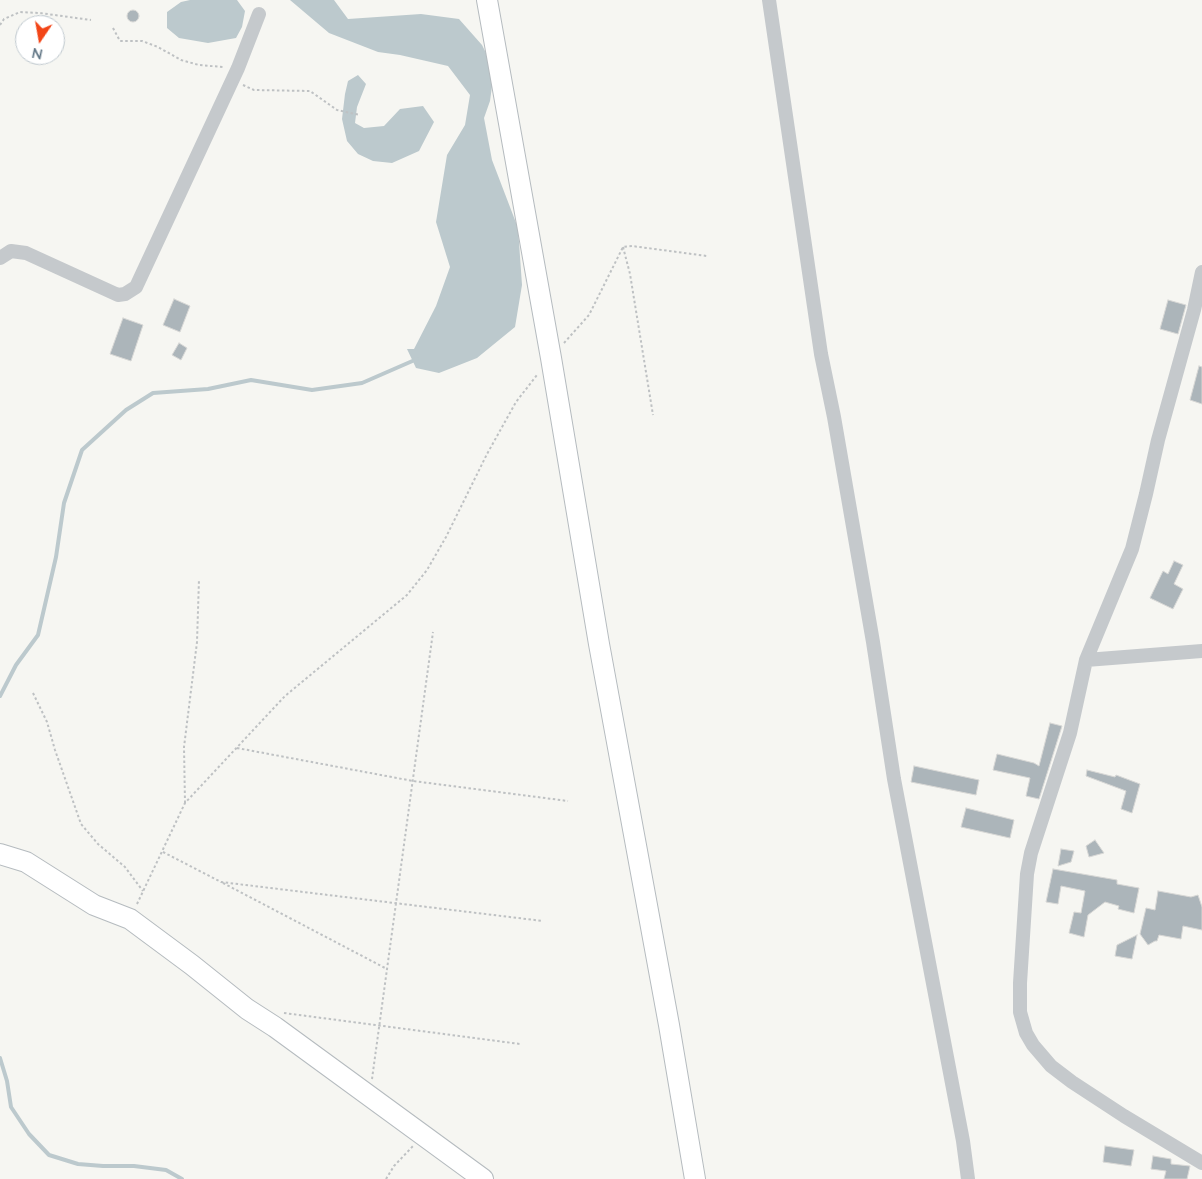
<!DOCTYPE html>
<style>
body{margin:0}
#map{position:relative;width:1202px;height:1179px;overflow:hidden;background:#f6f6f2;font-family:Lato,sans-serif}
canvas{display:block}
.north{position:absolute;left:15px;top:15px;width:50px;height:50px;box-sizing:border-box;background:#fff;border:1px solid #c0c9cf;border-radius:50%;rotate:192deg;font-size:14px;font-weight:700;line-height:20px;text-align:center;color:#627786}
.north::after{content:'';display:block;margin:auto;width:18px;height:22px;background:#f24517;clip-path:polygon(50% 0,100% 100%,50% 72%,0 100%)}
</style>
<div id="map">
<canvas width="1202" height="1179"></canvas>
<div class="north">N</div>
</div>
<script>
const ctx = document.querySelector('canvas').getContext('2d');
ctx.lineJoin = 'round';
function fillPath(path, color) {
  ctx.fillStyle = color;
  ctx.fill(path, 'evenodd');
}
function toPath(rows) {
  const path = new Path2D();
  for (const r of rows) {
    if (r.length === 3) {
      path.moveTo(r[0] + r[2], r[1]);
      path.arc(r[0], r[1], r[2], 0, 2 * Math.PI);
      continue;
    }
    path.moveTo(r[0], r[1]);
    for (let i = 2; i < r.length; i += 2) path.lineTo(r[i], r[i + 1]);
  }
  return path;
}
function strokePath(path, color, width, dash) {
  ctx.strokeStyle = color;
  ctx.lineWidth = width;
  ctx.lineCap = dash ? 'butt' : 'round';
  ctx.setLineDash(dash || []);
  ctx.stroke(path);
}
fillPath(toPath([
 [190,0,237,0,245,11,242,27,236,38,208,43,179,38,167,28,167,12,181,2],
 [290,0,334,0,348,19,421,14,459,19,482,45,489,59,493,79,490,101,484,118,492,160,518,228,522,285,515,327,477,358,439,373,416,368,407,349,414,349,436,306,450,267,436,222,447,155,465,125,470,95,448,66,400,55,378,52,329,33],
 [358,75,366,84,357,107,355,123,364,128,384,126,400,109,423,106,434,122,419,151,392,163,373,161,358,154,347,141,342,119,345,94,348,81]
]), '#bcc9cd');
strokePath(toPath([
 [0,696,16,665,38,635,56,557,64,503,82,450,126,410,153,393,208,389,251,380,312,390,362,383,417,359],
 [0,1058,7,1081,11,1107,29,1134,49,1155,78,1164,103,1166,134,1166,166,1170,182,1179]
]), '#bcc9cd', 4);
const building = toPath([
 [133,16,6],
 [174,299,190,306,180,332,163,325,174,299],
 [1168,300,1186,305,1178,334,1160,329,1168,300],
 [123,318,143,325,131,361,110,354,123,318],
 [179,343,187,348,181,360,172,355,179,343],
 [1199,366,1202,367,1202,404,1190,400,1199,366],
 [1174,561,1183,565,1174,584,1183,589,1173,609,1150,598,1163,571,1168,574,1174,561],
 [1050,723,1062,726,1039,799,1026,796,1030,778,993,770,997,754,1034,763,1039,766,1050,723],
 [914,766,979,780,976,795,911,782,914,766],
 [1087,770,1115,777,1116,775,1140,784,1132,813,1121,809,1126,791,1086,776,1087,770],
 [966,808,1014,820,1010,838,961,827,966,808],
 [1095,840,1104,853,1089,857,1086,846,1095,840],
 [1061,849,1074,851,1071,862,1058,866,1061,849],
 [1053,869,1117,880,1117,884,1139,888,1134,913,1118,909,1119,906,1105,902,1088,915,1084,937,1069,933,1074,912,1081,913,1085,891,1061,886,1058,904,1046,902,1053,869],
 [1158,891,1191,897,1198,895,1202,907,1202,930,1183,926,1181,939,1159,935,1157,941,1155,941,1148,945,1140,934,1146,908,1155,910,1158,891],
 [1137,935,1132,959,1115,956,1117,945,1137,935],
 [1105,1146,1134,1150,1131,1166,1103,1162,1105,1146],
 [1153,1156,1171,1159,1171,1164,1190,1166,1187,1179,1164,1179,1166,1171,1151,1169,1153,1156]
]);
fillPath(building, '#acb5ba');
strokePath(building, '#d7d7d5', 1);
const secondary = toPath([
 [487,0,551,358,599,644,669,1025,695,1179],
 [0,854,26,862,94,905,130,919,192,965,247,1009,275,1027,483,1179]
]);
strokePath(secondary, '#b5bbbf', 22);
strokePath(toPath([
 [0,25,4,19,20,12,40,13,91,20],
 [113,28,120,41,142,41,158,47,181,60,199,65,223,67],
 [243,85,254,90,310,91,337,110,360,115],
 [623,247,630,274,653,415],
 [564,343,589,315,623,247,632,246,707,256],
 [33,693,47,722,55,750,81,824,98,844,125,867,143,891],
 [237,748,413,781,568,801],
 [185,803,184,747,197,642,199,579],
 [163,852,221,882,543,921],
 [223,883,387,969],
 [137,904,185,803,285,696,407,595,427,570,446,537,487,454,516,402,537,375],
 [284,1013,520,1044],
 [372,1079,433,632],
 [386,1179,394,1166,413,1146]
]), '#bec1c3', 2, [2.5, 2.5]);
strokePath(toPath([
 [769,0,821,354,834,417,873,642,894,779,963,1141,968,1179],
 [0,258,11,251,26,253,118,295,125,294,136,287,238,68,259,14],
 [1202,272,1194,310,1158,440,1146,494,1132,549,1086,660,1070,733,1031,853,1027,874,1020,983,1020,1012,1026,1033,1033,1045,1051,1066,1072,1082,1124,1116,1202,1163],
 [1086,660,1202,651]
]), '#c5c9cc', 14);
strokePath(secondary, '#fff', 20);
</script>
